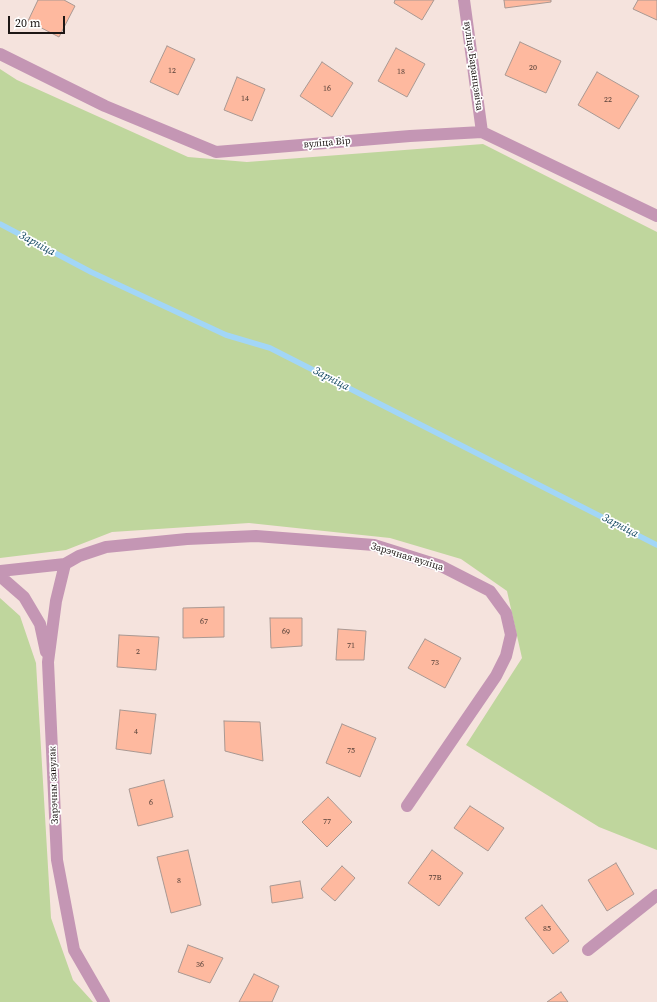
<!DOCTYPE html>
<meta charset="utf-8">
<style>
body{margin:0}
#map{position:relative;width:657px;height:1002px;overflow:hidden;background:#f5e3dd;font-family:"Source Serif 4",serif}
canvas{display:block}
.scale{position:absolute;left:8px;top:16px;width:57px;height:18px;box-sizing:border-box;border:2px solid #1d1715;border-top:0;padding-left:5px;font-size:12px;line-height:14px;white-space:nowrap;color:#1d1715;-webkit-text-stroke:3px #fff;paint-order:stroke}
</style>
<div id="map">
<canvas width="657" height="1002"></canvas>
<div class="scale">20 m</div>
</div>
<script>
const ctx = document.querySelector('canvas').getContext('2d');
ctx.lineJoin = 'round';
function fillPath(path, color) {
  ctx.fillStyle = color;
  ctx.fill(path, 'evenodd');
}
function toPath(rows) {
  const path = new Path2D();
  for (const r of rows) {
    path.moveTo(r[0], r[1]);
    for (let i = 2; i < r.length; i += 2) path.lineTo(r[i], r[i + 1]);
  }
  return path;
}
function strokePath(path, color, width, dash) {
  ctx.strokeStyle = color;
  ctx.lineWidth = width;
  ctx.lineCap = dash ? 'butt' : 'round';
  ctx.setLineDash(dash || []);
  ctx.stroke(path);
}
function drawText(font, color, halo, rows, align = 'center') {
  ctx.font = font + ' "Source Serif 4",serif';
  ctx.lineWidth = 3.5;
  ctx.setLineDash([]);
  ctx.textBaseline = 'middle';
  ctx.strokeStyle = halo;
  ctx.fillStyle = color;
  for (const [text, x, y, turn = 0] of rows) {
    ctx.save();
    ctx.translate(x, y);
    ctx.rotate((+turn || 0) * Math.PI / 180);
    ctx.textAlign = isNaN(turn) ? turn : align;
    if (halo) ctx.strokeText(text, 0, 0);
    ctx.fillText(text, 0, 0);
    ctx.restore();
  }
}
fillPath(toPath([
 [0,69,17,80,188,157,247,162,483,144,657,232,657,850,599,827,466,745,522,658,507,591,461,559,390,538,249,523,112,532,66,550,0,558],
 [0,598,20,616,36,663,51,918,73,980,93,1002,0,1002]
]), '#bfd69d');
strokePath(toPath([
 [0,224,91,272,226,335,270,348,657,545]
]), '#a2d6f7', 5.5);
const building = toPath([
 [38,0,64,0,75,6,59,37,28,21,38,0],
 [395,0,434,0,422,20,394,3,395,0],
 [504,0,551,0,551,2,505,8,504,0],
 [638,0,657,0,657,20,633,9,638,0],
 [520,42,561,61,546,93,505,75,520,42],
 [167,46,195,59,178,95,150,82,167,46],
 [396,48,425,64,407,97,378,81,396,48],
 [322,62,353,83,332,117,300,96,322,62],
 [597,72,639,96,619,129,578,105,597,72],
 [237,77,265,89,252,121,224,110,237,77],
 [224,607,224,637,183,638,183,608,224,607],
 [270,618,302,618,302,646,271,648,270,618],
 [338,629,366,631,364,660,336,660,338,629],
 [119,635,159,637,156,670,117,667,119,635],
 [425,639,461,658,445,688,408,668,425,639],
 [120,710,156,714,151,754,116,749,120,710],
 [224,721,260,722,263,761,225,751,224,721],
 [342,724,376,738,360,777,326,763,342,724],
 [164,780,173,817,138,826,129,789,164,780],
 [328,797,352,822,327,847,302,822,328,797],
 [470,806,504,828,488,851,454,828,470,806],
 [188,850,201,905,171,913,157,857,188,850],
 [432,850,463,873,439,906,408,883,432,850],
 [616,863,634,894,607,911,588,880,616,863],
 [342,866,355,878,335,901,321,889,342,866],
 [300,881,303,898,272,903,270,886,300,881],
 [542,905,569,941,553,954,525,918,542,905],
 [188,945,223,958,210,983,178,972,188,945],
 [254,974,279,986,272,1002,239,1002,254,974],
 [561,992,568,1002,547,1002,561,992]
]);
fillPath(building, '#feb99f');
strokePath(building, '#a99892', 1);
strokePath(toPath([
 [464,0,482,132],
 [0,54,105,106,216,152,410,136,482,132,657,216],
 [65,564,56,601,48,662,57,860,74,950,104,1002],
 [0,571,65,564,79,556,106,547,187,539,256,536,374,545,441,566,490,591,506,613,511,635,506,656,496,676,407,806],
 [0,576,24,597,40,624,46,652],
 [588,950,657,895]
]), '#c496b4', 12);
drawText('8px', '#554038', null, [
 ["20",533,68],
 ["12",172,71],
 ["18",401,72],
 ["16",327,89],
 ["14",245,99],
 ["22",608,100],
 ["67",204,622],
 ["69",286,632],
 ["71",351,646],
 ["2",138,652],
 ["73",435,663],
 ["4",136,732],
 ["75",351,751],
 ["6",151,803],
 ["77",327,822],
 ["77В",435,878],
 ["8",179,881],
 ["85",547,929],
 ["36",200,965]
]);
drawText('10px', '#1d1715', '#fff', [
 ["вуліца Баранцэвіча",473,66,82],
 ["вуліца Вір",327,143,-5],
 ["Зарэчная вуліца",407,557,17],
 ["Зарэчны завулак",54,785,-92]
]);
drawText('italic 11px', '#083f5a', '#fff', [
 ["Зарніца",37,244,28],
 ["Зарніца",331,379,27],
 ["Зарніца",620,526,27]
]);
</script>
